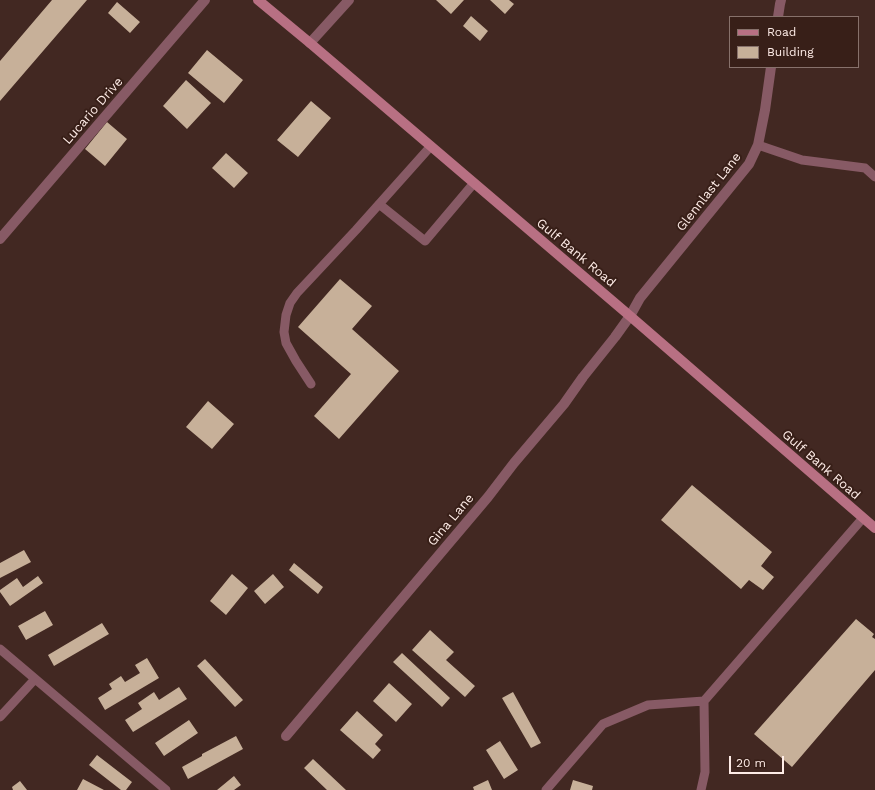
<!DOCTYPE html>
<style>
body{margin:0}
#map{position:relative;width:875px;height:790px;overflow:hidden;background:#422822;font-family:"Work Sans",sans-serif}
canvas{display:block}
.legend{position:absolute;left:729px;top:16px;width:130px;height:52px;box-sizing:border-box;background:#381f18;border:1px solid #87716b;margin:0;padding:5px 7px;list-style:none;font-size:12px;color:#feece7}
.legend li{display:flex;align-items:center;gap:8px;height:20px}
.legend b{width:20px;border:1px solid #87716b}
.scale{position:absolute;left:729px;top:756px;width:55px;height:18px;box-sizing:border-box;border:2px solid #feece7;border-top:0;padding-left:5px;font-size:12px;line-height:14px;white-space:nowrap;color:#feece7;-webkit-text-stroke:3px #381f18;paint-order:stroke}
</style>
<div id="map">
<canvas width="875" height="790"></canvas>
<ul class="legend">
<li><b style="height:5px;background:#b87083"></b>Road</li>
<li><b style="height:11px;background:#c7b099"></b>Building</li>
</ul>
<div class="scale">20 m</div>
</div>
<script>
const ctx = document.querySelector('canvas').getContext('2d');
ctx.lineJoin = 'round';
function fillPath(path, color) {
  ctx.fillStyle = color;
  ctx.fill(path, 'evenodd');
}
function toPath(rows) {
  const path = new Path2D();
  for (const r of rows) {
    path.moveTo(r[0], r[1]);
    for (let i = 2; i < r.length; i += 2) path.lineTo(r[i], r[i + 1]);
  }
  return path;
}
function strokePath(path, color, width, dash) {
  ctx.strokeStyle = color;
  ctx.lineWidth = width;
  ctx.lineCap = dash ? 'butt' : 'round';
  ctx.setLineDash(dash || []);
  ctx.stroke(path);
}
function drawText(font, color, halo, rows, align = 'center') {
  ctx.font = font + ' "Work Sans",sans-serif';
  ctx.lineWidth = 4;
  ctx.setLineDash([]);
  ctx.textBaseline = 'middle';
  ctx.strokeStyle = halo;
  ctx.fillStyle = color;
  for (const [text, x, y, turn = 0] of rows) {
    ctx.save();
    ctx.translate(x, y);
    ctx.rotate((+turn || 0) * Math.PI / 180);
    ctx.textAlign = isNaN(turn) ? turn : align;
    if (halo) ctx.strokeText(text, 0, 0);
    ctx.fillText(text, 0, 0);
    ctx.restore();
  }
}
fillPath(toPath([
 [52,0,87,0,0,101,0,61],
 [436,0,464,0,451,14],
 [490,0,509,0,514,4,505,14],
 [117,2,140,22,130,33,108,13],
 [471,16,488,31,480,41,463,26],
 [207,50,243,80,224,103,188,73],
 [186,80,211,103,187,129,163,106],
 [311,101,331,118,298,157,277,140],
 [107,122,127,139,105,166,85,149],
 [226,153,248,173,234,188,212,168],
 [340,279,372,306,352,329,399,371,339,439,314,416,351,374,298,327],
 [208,401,234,424,212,449,186,427],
 [692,485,772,552,761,566,774,577,763,590,749,580,741,589,661,520],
 [24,550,31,562,0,578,0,563],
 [294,563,323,587,318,594,289,570],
 [232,574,248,588,226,615,210,601],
 [273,574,284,587,265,604,254,591],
 [38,576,43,583,10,606,0,592,0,590,17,578,23,587],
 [45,611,53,625,26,640,18,626],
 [856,619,874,634,872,637,875,639,875,670,792,767,754,734],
 [102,623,109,634,54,666,48,655],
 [430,630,454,652,446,660,475,686,465,697,412,650],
 [402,653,450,698,442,707,393,662],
 [147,658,159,678,105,710,98,698,112,689,109,684,121,676,125,682,140,673,135,665],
 [205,659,243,700,235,707,197,666],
 [389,683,412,704,396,722,373,701],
 [179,687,187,699,133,732,125,720,142,709,138,703,154,692,159,700],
 [513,692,541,743,531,748,502,698],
 [357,711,383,735,375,744,381,750,373,759,340,730],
 [189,720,198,733,164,756,155,743],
 [236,736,243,749,188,779,182,767,202,756,202,754],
 [500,741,518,770,504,779,486,750],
 [97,755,132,782,126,790,121,790,89,765],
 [313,759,346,790,327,790,304,768],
 [234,776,241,785,234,790,217,790],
 [83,779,104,790,77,790],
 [488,780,492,790,474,790,473,787],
 [573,780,593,786,592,790,570,790],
 [20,781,27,790,13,790,12,787]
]), '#c7b099');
strokePath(toPath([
 [758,145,802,160,865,168,875,177],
 [379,204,425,241,474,183],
 [311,384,296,361,286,343,284,332,286,315,290,303,297,293,356,230,431,146],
 [0,649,166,790],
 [0,717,35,679],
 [546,790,603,724,648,705,704,701,863,518],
 [701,790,705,772,704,701]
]), '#875a65', 9);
strokePath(toPath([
 [778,17,780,4,781,0],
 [310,43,349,0],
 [0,239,205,0],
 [286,736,488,497,514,463,564,404,583,377,615,337,630,316,640,298,749,164,758,145,765,110,771,67]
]), '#875a65', 10);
strokePath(toPath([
 [258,0,310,43,630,316,875,528]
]), '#b87083', 10);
drawText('13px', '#feece7', '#381f18', [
 ["Lucario Drive",93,111,-49],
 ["Glennlast Lane",709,192,-52],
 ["Gulf Bank Road",576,253,40],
 ["Gulf Bank Road",821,465,41],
 ["Gina Lane",451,520,-50]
]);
</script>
